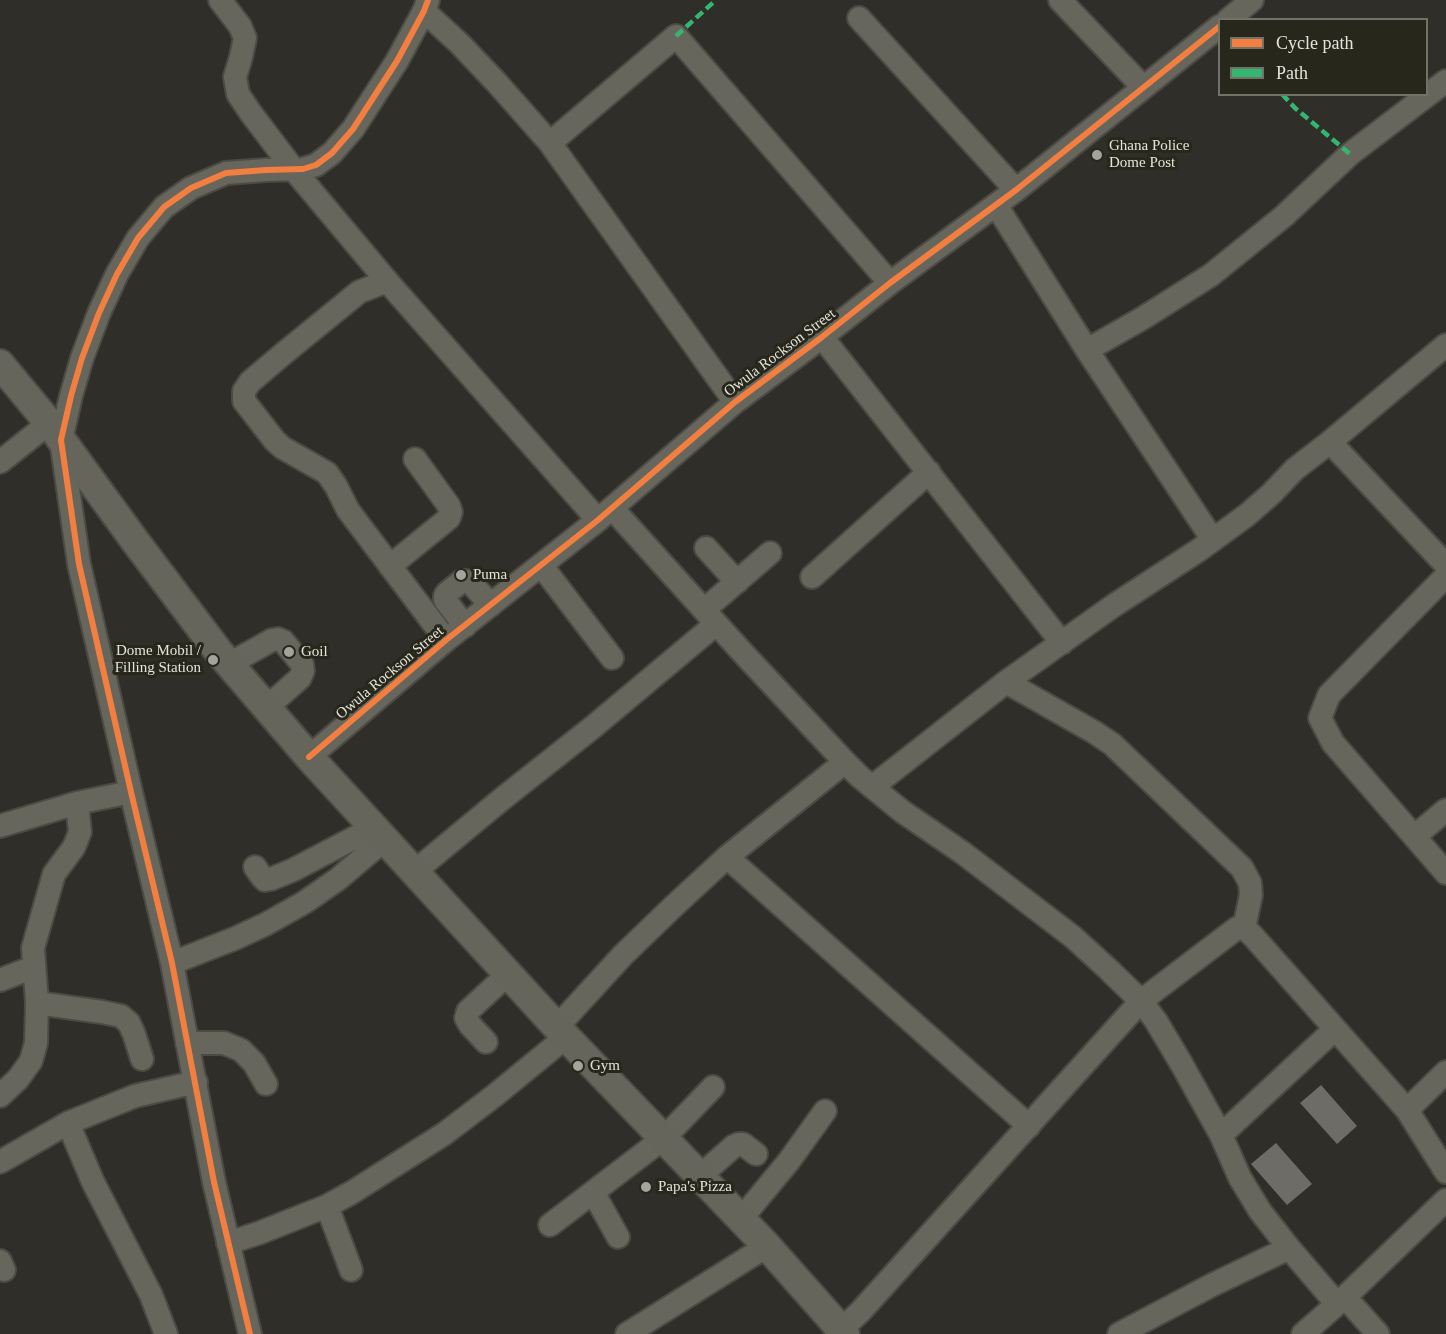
<!DOCTYPE html>
<style>
body{margin:0}
#map{position:relative;width:1446px;height:1334px;overflow:hidden;background:#2f2e28;font-family:Georgia,serif}
canvas{display:block}
.legend{position:absolute;left:1218px;top:18px;width:210px;height:78px;box-sizing:border-box;background:#28271b;border:2px solid #737268;margin:0;padding:8px 10px;list-style:none;font-size:18px;color:#e3e3db}
.legend li{display:flex;align-items:center;gap:12px;height:30px}
.legend b{width:30px;border:2px solid #737268}
</style>
<div id="map">
<canvas width="1446" height="1334"></canvas>
<ul class="legend">
<li><b style="height:8px;background:#f27e40"></b>Cycle path</li>
<li><b style="height:8px;background:#33b770"></b>Path</li>
</ul>
</div>
<script>
const ctx = document.querySelector('canvas').getContext('2d');
ctx.lineJoin = 'round';
function fillPath(path, color) {
  ctx.fillStyle = color;
  ctx.fill(path, 'evenodd');
}
function toPath(rows) {
  const path = new Path2D();
  for (const r of rows) {
    path.moveTo(r[0], r[1]);
    for (let i = 2; i < r.length; i += 2) path.lineTo(r[i], r[i + 1]);
  }
  return path;
}
function strokePath(path, color, width, dash) {
  ctx.strokeStyle = color;
  ctx.lineWidth = width;
  ctx.lineCap = dash ? 'butt' : 'round';
  ctx.setLineDash(dash || []);
  ctx.stroke(path);
}
function drawText(font, color, halo, rows, align = 'center') {
  ctx.font = font + ' Georgia,serif';
  ctx.lineWidth = 6;
  ctx.setLineDash([]);
  ctx.textBaseline = 'middle';
  ctx.strokeStyle = halo;
  ctx.fillStyle = color;
  for (const [text, x, y, turn = 0] of rows) {
    ctx.save();
    ctx.translate(x, y);
    ctx.rotate((+turn || 0) * Math.PI / 180);
    ctx.textAlign = isNaN(turn) ? turn : align;
    if (halo) ctx.strokeText(text, 0, 0);
    ctx.fillText(text, 0, 0);
    ctx.restore();
  }
}
fillPath(toPath([
 [1321,1085,1357,1126,1337,1144,1300,1103],
 [1276,1143,1312,1184,1287,1205,1251,1164]
]), '#6d6c67');
const minor = toPath([
 [220,0,240,26,245,38,241,57,235,77,238,94,250,112,294,170,387,281,598,520],
 [1060,0,1143,87],
 [424,11,460,44,497,83,550,143,735,402],
 [859,18,1016,190],
 [1228,20,1252,0],
 [550,143,676,36,890,283],
 [996,205,1087,350,1213,540],
 [387,281,359,292,283,354,250,382,244,391,244,401,275,441,283,448,327,473,336,486,348,510,446,640],
 [822,337,1062,643],
 [1087,350,1143,318,1211,275,1284,216,1350,154,1446,81],
 [1330,442,1446,565],
 [0,462,49,423],
 [612,508,742,652,845,762,860,777,903,812,963,853,1073,937,1108,969,1141,1001,1156,1021,1181,1063,1221,1135,1240,1178,1260,1211,1289,1248,1337,1304],
 [706,548,737,582],
 [541,565,612,658],
 [390,566,449,518,451,512,449,506,415,459],
 [1446,576,1329,695,1320,718,1333,743,1446,873],
 [812,577,929,472],
 [704,610,770,553],
 [465,626,445,600,445,596,447,593,462,581,466,581,470,582,491,605],
 [229,664,272,640,278,639,283,641,302,664,303,671,300,678,266,708],
 [1006,682,1094,732,1112,744,1242,868,1250,883,1251,895,1244,928],
 [309,757,446,640,598,520,735,402,822,337,890,283,1016,190,1220,26],
 [872,787,1006,682,1113,606,1199,550,1247,515,1271,494,1295,469,1330,442,1446,345],
 [0,826,77,803,131,792],
 [1415,836,1446,810],
 [727,857,1029,1126],
 [255,867,262,877,265,880,271,879,293,870,373,828],
 [414,872,502,799,593,727,716,624],
 [172,963,236,938,266,924,305,902,338,879,384,840],
 [0,980,34,967],
 [37,1003,102,1012,121,1016,129,1023,134,1034,142,1059],
 [557,1027,623,955,676,904,727,857,845,762],
 [486,1042,470,1025,466,1018,468,1011,508,974],
 [187,1043,224,1043,241,1050,254,1063,266,1084],
 [0,1096,18,1079,31,1061,36,1043,37,1003,33,948,54,874,74,847,80,832,77,803],
 [1407,1110,1446,1072],
 [68,1123,93,1182,151,1295,166,1334],
 [1221,1135,1334,1030],
 [0,1162,68,1123,135,1096,196,1082],
 [700,1176,734,1146,739,1144,743,1144,756,1154],
 [593,1192,618,1237],
 [327,1206,351,1270],
 [741,1219,789,1161,825,1111],
 [550,1225,664,1138,713,1087],
 [228,1243,259,1233,327,1206,351,1193,444,1134,494,1096,566,1037],
 [0,1261,4,1270],
 [1345,1297,1378,1334],
 [250,1334,214,1182,172,963,131,792,79,564,61,440,71,396,82,358,99,313,117,274,138,238,164,207,191,188,226,173,266,170,303,169,316,165,332,153,353,129,397,61,424,11,428,0],
 [627,1334,767,1246],
 [836,1334,860,1312,1141,1001,1237,928,1244,928,1252,935,1407,1110,1446,1172],
 [1119,1334,1212,1285,1289,1248],
 [1303,1334,1345,1297,1446,1200]
]);
const major = toPath([
 [0,364,49,423,135,541,218,651,309,757,566,1037,767,1246,845,1334]
]);
strokePath(minor, '#4b4a45', 26);
strokePath(major, '#4b4a45', 32);
strokePath(minor, '#67665c', 22);
strokePath(major, '#66655b', 28);
strokePath(toPath([
 [676,36,716,0],
 [1282,94,1295,108,1350,154]
]), '#33b770', 4.5, [9, 4.5]);
strokePath(toPath([
 [309,757,446,640,598,520,735,402,822,337,890,283,1016,190,1220,26],
 [250,1334,214,1182,172,963,131,792,79,564,61,440,71,396,82,358,99,313,117,274,138,238,164,207,191,188,226,173,266,170,303,169,316,165,332,153,353,129,397,61,424,11,428,0]
]), '#f27e40', 6);
for (const [x, y, r, color] of [
 [1097,155,6,"#a4a49c"],
 [461,575,6,"#a4a49c"],
 [289,652,6,"#a4a49c"],
 [213,660,6,"#a4a49c"],
 [578,1066,6,"#a4a49c"],
 [646,1187,6,"#a4a49c"]
]) {
  const dot = new Path2D();
  dot.arc(x, y, r, 0, 2 * Math.PI);
  ctx.fillStyle = color;
  ctx.fill(dot);
  strokePath(dot, '#28271b', 2);
}
drawText('15px', '#e3e3db', '#28271b', [
 ["Ghana Police",1109,146],
 ["Dome Post",1109,163],
 ["Puma",473,575],
 ["Dome Mobil /",201,651,"right"],
 ["Filling Station",201,668,"right"],
 ["Goil",301,652],
 ["Gym",590,1066],
 ["Papa's Pizza",658,1187]
], 'left');
drawText('15px', '#e3e3db', '#28271b', [
 ["Owula Rockson Street",780,353,-37],
 ["Owula Rockson Street",390,673,-40]
]);
</script>
